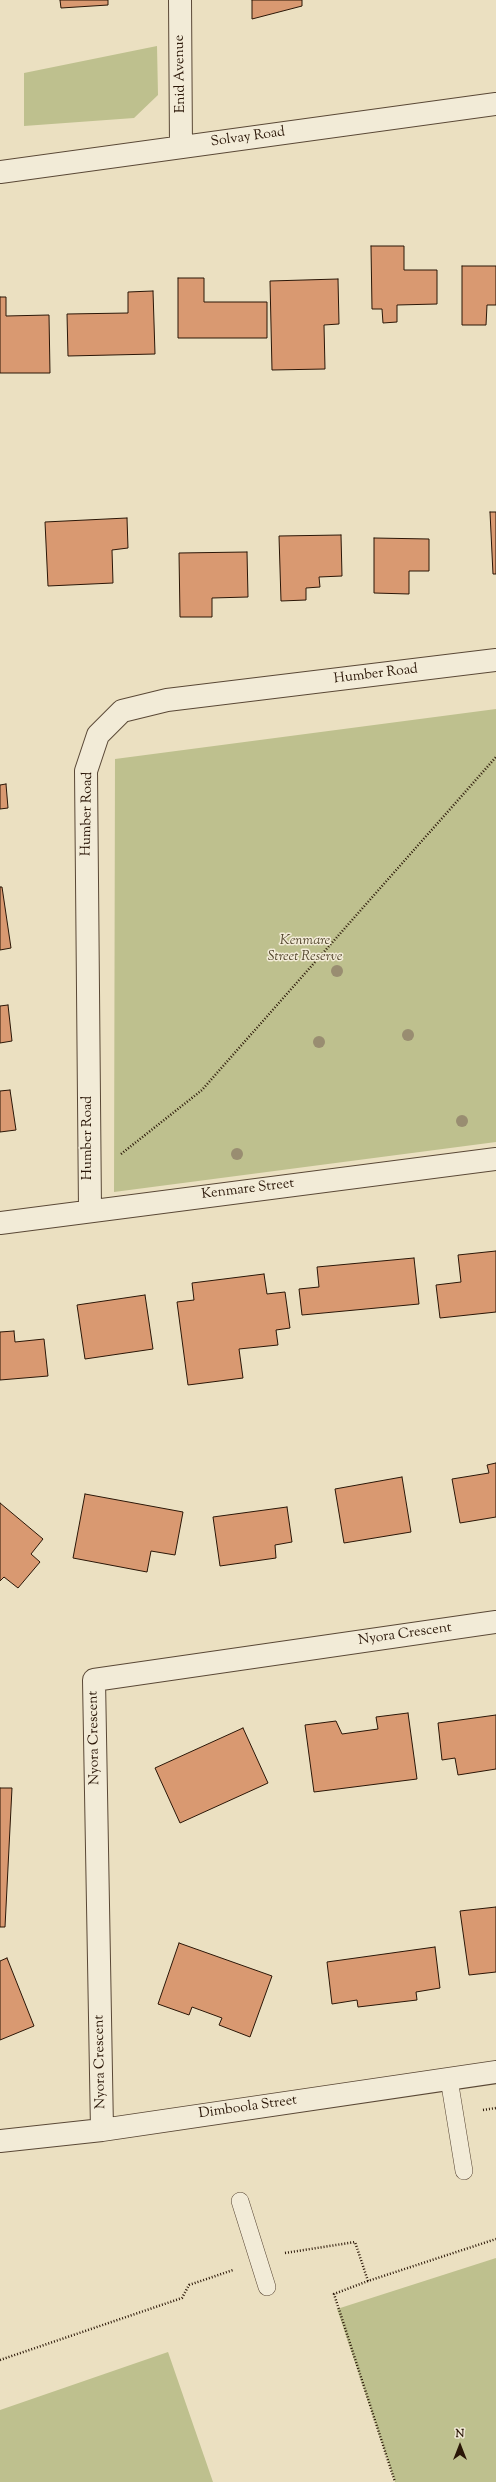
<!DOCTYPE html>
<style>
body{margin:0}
#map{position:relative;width:496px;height:2482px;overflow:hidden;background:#ebe0c1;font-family:"Sorts Mill Goudy",serif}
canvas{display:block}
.north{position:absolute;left:440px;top:2426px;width:40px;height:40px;-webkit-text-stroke:3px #f2ebd7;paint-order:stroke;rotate:0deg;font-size:11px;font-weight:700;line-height:16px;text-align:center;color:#2a1607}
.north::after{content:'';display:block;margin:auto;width:14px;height:18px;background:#2a1607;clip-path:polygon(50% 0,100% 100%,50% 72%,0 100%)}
</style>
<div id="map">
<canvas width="496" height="2482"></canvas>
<div class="north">N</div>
</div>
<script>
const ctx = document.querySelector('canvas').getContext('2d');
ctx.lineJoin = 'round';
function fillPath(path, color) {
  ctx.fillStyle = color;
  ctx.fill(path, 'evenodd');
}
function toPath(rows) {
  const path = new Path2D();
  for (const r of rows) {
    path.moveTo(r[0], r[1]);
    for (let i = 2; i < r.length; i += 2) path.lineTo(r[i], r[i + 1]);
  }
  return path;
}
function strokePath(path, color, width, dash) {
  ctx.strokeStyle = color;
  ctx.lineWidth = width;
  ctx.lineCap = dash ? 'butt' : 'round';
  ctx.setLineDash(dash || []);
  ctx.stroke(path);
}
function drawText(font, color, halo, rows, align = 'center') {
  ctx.font = font + ' "Sorts Mill Goudy",serif';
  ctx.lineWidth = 3;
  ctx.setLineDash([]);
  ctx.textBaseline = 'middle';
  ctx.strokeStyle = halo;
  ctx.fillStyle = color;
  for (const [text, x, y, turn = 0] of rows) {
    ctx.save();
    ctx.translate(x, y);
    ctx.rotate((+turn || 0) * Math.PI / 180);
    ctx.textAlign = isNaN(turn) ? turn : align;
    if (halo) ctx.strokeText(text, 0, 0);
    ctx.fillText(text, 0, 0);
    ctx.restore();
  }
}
fillPath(toPath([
 [157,46,158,95,134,118,24,126,24,73],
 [496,709,496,1142,114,1192,115,759],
 [496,2258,496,2482,395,2482,337,2309],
 [168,2352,213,2482,0,2482,0,2410]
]), '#bec08e');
const building = toPath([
 [60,0,108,0,108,5,61,8,60,0],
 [252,0,302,0,302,6,252,19,252,0],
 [371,246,404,246,404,270,437,270,437,304,397,305,397,322,383,323,382,309,372,309,371,246],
 [462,266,496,266,496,305,487,305,486,325,462,325,462,266],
 [178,278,204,278,204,302,267,302,267,338,178,338,178,278],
 [338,279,339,324,324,325,325,369,272,370,270,281,338,279],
 [153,291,155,354,68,356,67,314,128,313,128,292,153,291],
 [0,297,6,297,6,316,49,315,50,373,0,373,0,297],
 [490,512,496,512,496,574,493,574,490,512],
 [127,518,128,548,112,550,113,583,48,586,45,522,127,518],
 [341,535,342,576,319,577,320,587,306,588,306,600,281,601,279,536,341,535],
 [374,538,429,539,429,571,409,571,409,594,374,593,374,538],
 [247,552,248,597,212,598,212,617,180,617,179,553,247,552],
 [6,784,8,808,0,809,0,785,6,784],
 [0,887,2,887,11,948,0,950,0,887],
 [8,1005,12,1041,0,1043,0,1006,8,1005],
 [10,1090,16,1130,0,1132,0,1091,10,1090],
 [496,1251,496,1312,440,1318,436,1285,461,1282,458,1255,496,1251],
 [414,1258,419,1304,302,1315,299,1289,319,1287,317,1267,414,1258],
 [264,1274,267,1294,285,1292,290,1328,276,1330,278,1345,239,1349,243,1378,188,1385,177,1302,194,1300,192,1283,264,1274],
 [145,1295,153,1349,85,1359,77,1305,145,1295],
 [14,1331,15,1342,44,1339,48,1376,0,1380,0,1332,14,1331],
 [496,1463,496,1517,460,1523,452,1479,489,1473,487,1465,496,1463],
 [402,1477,411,1532,344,1543,335,1489,402,1477],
 [85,1494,183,1512,175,1555,151,1551,147,1572,73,1558,85,1494],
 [0,1503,43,1539,31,1554,40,1562,18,1588,4,1577,0,1581,0,1503],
 [287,1507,292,1542,275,1545,276,1558,220,1566,213,1517,287,1507],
 [408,1713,417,1779,314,1792,305,1725,336,1721,342,1734,378,1729,376,1717,408,1713],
 [496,1715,496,1769,458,1775,455,1758,442,1760,438,1723,496,1715],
 [243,1728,268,1783,180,1823,155,1768,243,1728],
 [0,1788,12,1788,5,1927,0,1927,0,1788],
 [496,1907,496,1972,469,1975,460,1911,496,1907],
 [179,1943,272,1976,250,2037,219,2025,222,2018,192,2007,189,2015,158,2004,179,1943],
 [435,1947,440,1988,416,1992,417,2000,358,2007,357,2000,332,2004,327,1962,435,1947],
 [7,1958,34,2026,0,2040,0,1961,7,1958]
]);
fillPath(building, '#d99971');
strokePath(building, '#2a1607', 1);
const lane = toPath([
 [449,2079,464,2171],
 [240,2201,267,2287]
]);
const street = toPath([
 [180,0,181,147],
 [0,172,496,104],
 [90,1210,86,771,98,735,122,711,167,700,496,660],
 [0,1223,496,1159],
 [102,2130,94,1680,496,1622],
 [0,2141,102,2130,496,2072]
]);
strokePath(lane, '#5a4836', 18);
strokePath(street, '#5a4836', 24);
strokePath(toPath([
 [121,1154,202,1090,496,757],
 [483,2110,496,2108],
 [285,2253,355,2242,368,2281,496,2239],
 [368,2281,334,2294,395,2482],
 [0,2360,182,2298,189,2285,233,2270]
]), '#2a1607', 2.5, [1, 2]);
strokePath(lane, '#f2ebd7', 17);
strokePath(street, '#f2ebd7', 22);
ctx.fillStyle = '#998d71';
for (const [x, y] of [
 [337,971],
 [408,1035],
 [319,1042],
 [462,1121],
 [237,1154]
]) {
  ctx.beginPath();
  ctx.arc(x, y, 6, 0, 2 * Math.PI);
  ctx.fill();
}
drawText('14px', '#2a1607', '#f2ebd7', [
 ["Enid Avenue",181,74,-91],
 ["Solvay Road",248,138,-8],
 ["Humber Road",376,675,-7],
 ["Humber Road",88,814,-89],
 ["Humber Road",89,1138,-90],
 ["Kenmare Street",248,1190,-7],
 ["Nyora Crescent",405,1635,-8],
 ["Nyora Crescent",95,1738,-91],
 ["Nyora Crescent",101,2062,-91],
 ["Dimboola Street",248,2108,-8]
]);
drawText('italic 14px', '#564930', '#f2ebd7', [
 ["Kenmare",305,942],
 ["Street Reserve",305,958]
]);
</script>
